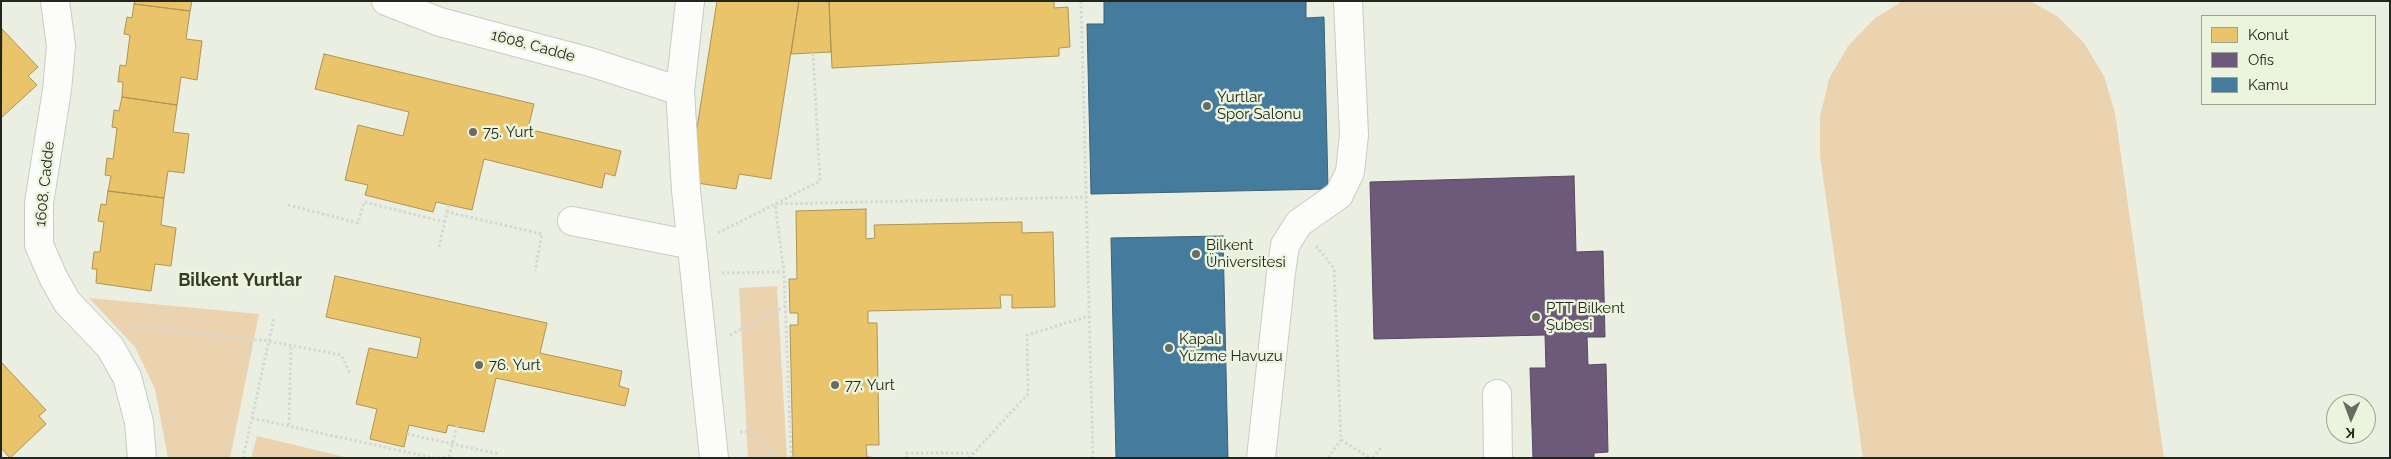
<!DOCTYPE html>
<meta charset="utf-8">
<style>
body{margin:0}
#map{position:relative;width:2391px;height:459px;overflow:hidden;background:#eaefe2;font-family:Raleway,sans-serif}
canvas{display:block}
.frame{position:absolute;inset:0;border:2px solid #23261e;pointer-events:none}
.legend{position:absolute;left:2201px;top:15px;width:175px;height:90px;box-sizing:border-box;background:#ebf4dd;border:1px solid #9ba291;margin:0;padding:6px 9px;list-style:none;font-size:15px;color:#23261e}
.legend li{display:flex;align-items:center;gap:10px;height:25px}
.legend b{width:25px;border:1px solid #9ba291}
.north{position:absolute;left:2326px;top:394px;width:50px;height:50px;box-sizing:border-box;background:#ebf4dd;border:1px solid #9ba291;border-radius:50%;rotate:182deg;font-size:14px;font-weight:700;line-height:20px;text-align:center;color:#23261e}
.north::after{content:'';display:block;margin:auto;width:18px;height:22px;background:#696c63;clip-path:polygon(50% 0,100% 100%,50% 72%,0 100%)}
</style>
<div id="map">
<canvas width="2391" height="459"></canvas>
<div class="frame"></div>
<ul class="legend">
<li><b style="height:14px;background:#e9c46a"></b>Konut</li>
<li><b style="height:14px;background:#6d597a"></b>Ofis</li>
<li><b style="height:14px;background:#457b9d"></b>Kamu</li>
</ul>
<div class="north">K</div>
</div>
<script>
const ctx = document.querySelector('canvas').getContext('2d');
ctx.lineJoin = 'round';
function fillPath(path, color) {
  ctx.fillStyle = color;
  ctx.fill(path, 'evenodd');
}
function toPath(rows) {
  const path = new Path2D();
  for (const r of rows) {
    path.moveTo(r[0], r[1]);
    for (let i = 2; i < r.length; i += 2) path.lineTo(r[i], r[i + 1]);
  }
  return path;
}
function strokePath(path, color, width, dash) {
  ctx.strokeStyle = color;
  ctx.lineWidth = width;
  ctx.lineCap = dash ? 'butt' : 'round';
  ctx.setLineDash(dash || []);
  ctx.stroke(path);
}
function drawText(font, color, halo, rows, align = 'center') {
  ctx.font = font + ' Raleway,sans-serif';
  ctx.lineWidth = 5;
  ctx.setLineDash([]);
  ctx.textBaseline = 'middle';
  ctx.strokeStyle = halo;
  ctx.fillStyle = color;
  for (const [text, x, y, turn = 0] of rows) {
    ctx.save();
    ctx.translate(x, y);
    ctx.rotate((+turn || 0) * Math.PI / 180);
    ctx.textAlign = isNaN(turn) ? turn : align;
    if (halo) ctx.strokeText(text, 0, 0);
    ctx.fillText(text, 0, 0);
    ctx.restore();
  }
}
fillPath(toPath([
 [1903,1,2030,1,2057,16,2084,43,2104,76,2115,113,2164,458,1863,458,1820,156,1820,117,1829,79,1848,46,1875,18],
 [777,286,787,458,748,458,739,288],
 [89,298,259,314,230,458,168,458,155,389,135,347],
 [257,436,349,458,251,458]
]), '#ecd3b0');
const homes = toPath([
 [135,1,192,1,190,11,134,4,135,1],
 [717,1,799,1,771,179,739,174,736,189,697,183,699,167,691,166,717,1],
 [799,1,829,1,831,52,791,54,799,1],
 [829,1,1054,1,1054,8,1068,7,1070,47,1059,48,1059,56,832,68,829,1],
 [134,4,190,11,186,39,202,41,197,80,181,77,177,105,122,97,123,82,118,82,120,65,126,66,130,35,124,34,127,17,132,18,134,4],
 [2,29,38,67,28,76,37,85,1,118,2,29],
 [324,54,534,104,528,129,621,151,615,176,605,173,602,188,484,159,472,210,436,202,433,212,365,195,368,185,345,180,358,125,403,136,409,112,315,89,324,54],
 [122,97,177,105,173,132,189,134,184,173,168,171,164,198,108,191,111,176,105,175,107,158,113,159,117,128,112,127,114,110,119,111,122,97],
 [108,191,164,198,161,225,176,228,171,266,155,264,151,291,96,283,97,269,92,269,94,252,100,252,104,222,98,221,101,204,106,205,108,191],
 [866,209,866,239,875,238,874,225,1022,222,1022,233,1053,232,1055,307,1012,308,1012,295,1000,295,1001,308,868,311,868,323,877,323,879,445,866,445,867,457,880,458,793,458,790,325,798,325,798,313,790,313,789,279,797,279,796,211,866,209],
 [335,276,547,323,540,353,622,371,619,386,629,389,625,406,496,378,484,432,448,425,446,433,409,425,404,447,370,439,377,409,356,404,369,348,417,358,421,338,326,317,335,276],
 [1,362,46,410,39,416,46,424,10,458,1,448,1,362]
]);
fillPath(homes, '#e9c46a');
strokePath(homes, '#ae9553', 1);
const offices = toPath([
 [1574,176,1576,252,1603,251,1605,337,1587,337,1588,365,1606,364,1608,452,1594,453,1594,458,1533,458,1530,368,1546,368,1545,335,1374,339,1370,182,1574,176]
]);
fillPath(offices, '#6d597a');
strokePath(offices, '#574a5e', 1);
const public = toPath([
 [1104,1,1306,1,1306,18,1324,17,1328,189,1091,194,1087,24,1104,24,1104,1],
 [1223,236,1228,458,1116,458,1111,238,1223,236]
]);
fillPath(public, '#457b9d');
strokePath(public, '#3b6277', 1);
const minor = toPath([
 [55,1,61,46,57,90,39,203,39,245,53,277,67,302,110,347,127,377,139,422,142,458],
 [386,1,440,22,590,62,680,91],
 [690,1,680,91,686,190,714,458],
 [572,221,692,245],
 [1497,394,1498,458],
 [1261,458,1281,273,1285,245,1299,223,1339,195,1350,172,1354,135,1348,1]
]);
strokePath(minor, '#c8ccc2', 30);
strokePath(toPath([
 [1081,1,1093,458],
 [288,205,358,223,364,202,445,222],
 [447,212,449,205],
 [718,233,820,181,813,53],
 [1316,246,1334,268,1341,440,1328,458],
 [439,247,447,212,542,234,535,271],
 [722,273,784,272],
 [130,326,268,341,341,355,350,373],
 [730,335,786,306],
 [252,418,434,458,449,457],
 [289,425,291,346],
 [740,432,750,431,776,458],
 [407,434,499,454],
 [1341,440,1370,458],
 [449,457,457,426],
 [243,458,274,318],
 [791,458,784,272,775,204,1087,197],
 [907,458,906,453,972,453],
 [969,458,1028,394,1027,335,1089,316],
 [1373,458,1382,446]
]), '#d6d8d4', 3, [2.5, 2.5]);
strokePath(minor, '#fcfdfb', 28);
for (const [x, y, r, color] of [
 [1207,106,5,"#696c63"],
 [473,132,5,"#696c63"],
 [1196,254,5,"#696c63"],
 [1536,317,5,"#696c63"],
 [1169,348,5,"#696c63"],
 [479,365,5,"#696c63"],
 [835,385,5,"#696c63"]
]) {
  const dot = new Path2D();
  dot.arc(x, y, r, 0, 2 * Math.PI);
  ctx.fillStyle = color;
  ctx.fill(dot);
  strokePath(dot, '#ebf4dd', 2);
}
drawText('15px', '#23261e', '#ebf4dd', [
 ["1608. Cadde",533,46,15],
 ["1608. Cadde",45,184,-84]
]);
drawText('15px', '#23261e', '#ebf4dd', [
 ["Yurtlar",1217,97],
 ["Spor Salonu",1217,114],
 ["75. Yurt",483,132],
 ["Bilkent",1206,245],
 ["Üniversitesi",1206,262],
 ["PTT Bilkent",1546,308],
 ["Şubesi",1546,325],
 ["Kapalı",1179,339],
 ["Yüzme Havuzu",1179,356],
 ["76. Yurt",489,365],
 ["77. Yurt",845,385]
], 'left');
drawText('bold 18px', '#353b29', '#ebf4dd', [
 ["Bilkent Yurtlar",240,281]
]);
</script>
